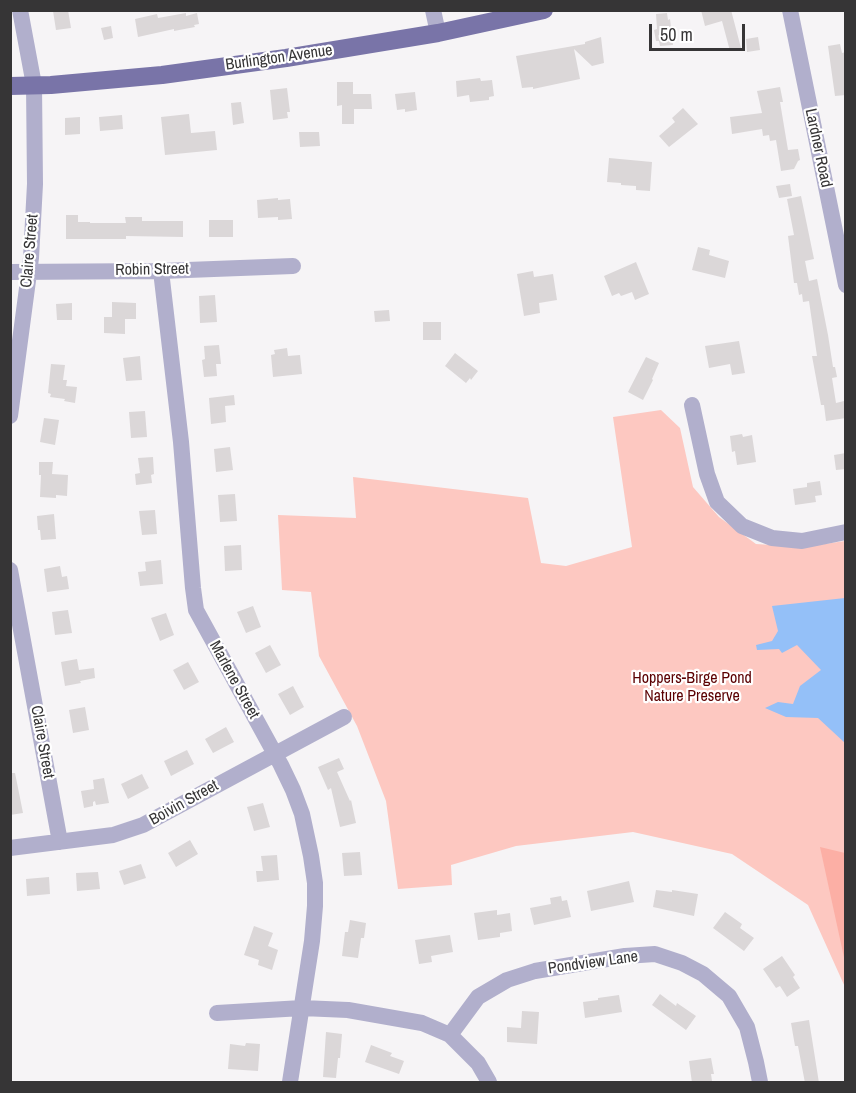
<!DOCTYPE html>
<style>
body{margin:0}
#map{position:relative;width:856px;height:1093px;overflow:hidden;background:#f6f4f6;font-family:"Archivo Narrow",sans-serif}
canvas{display:block}
.frame{position:absolute;inset:0;border:12px solid #363536;pointer-events:none}
.scale{position:absolute;left:649px;top:24px;width:96px;height:27px;box-sizing:border-box;border:3px solid #363536;border-top:0;padding-left:8px;font-size:18px;line-height:21px;white-space:nowrap;color:#363536;-webkit-text-stroke:4px #fff;paint-order:stroke}
</style>
<div id="map">
<canvas width="856" height="1093"></canvas>
<div class="frame"></div>
<div class="scale">50 m</div>
</div>
<script>
const ctx = document.querySelector('canvas').getContext('2d');
ctx.lineJoin = 'round';
function fillPath(path, color) {
  ctx.fillStyle = color;
  ctx.fill(path, 'evenodd');
}
function toPath(rows) {
  const path = new Path2D();
  for (const r of rows) {
    path.moveTo(r[0], r[1]);
    for (let i = 2; i < r.length; i += 2) path.lineTo(r[i], r[i + 1]);
  }
  return path;
}
function strokePath(path, color, width, dash) {
  ctx.strokeStyle = color;
  ctx.lineWidth = width;
  ctx.lineCap = dash ? 'butt' : 'round';
  ctx.setLineDash(dash || []);
  ctx.stroke(path);
}
function drawText(font, color, halo, rows, align = 'center') {
  ctx.font = font + ' "Archivo Narrow",sans-serif';
  ctx.lineWidth = 4.5;
  ctx.setLineDash([]);
  ctx.textBaseline = 'middle';
  ctx.strokeStyle = halo;
  ctx.fillStyle = color;
  for (const [text, x, y, turn = 0] of rows) {
    ctx.save();
    ctx.translate(x, y);
    ctx.rotate((+turn || 0) * Math.PI / 180);
    ctx.textAlign = isNaN(turn) ? turn : align;
    if (halo) ctx.strokeText(text, 0, 0);
    ctx.fillText(text, 0, 0);
    ctx.restore();
  }
}
fillPath(toPath([
 [661,410,680,428,693,487,719,517,756,544,804,547,845,541,845,987,808,905,732,854,633,832,516,846,451,865,452,885,398,889,386,801,357,726,319,656,311,592,282,590,278,515,356,518,353,477,528,498,541,563,566,566,632,547,613,417]
]), '#fdc8c1');
fillPath(toPath([
 [820,847,845,853,845,962]
]), '#fcafa5');
fillPath(toPath([
 [845,598,846,598,845,743,818,718,786,717,765,708,778,702,793,704,800,686,821,670,797,645,782,653,779,649,757,650,756,645,772,641,778,631,772,606]
]), '#94c0f8');
fillPath(toPath([
 [60,10,68,10,71,28,56,30,53,11],
 [701,10,731,10,741,48,730,51,722,21,705,26],
 [186,13,186,16,197,13,199,24,194,25,195,27,174,31,174,29,138,37,135,19,157,14,158,18],
 [667,13,668,20,670,19,673,45,660,46,659,41,656,41,654,30,657,29,656,14],
 [111,26,113,38,104,40,101,28],
 [601,37,604,63,592,66,574,49,580,79,533,89,533,87,522,88,516,56,585,44,585,42],
 [758,37,760,50,747,52,746,39],
 [840,44,842,53,846,52,846,95,835,96,828,46],
 [480,78,481,81,492,80,494,96,489,97,489,100,470,102,469,95,457,97,456,81],
 [337,82,353,82,353,94,371,94,372,109,354,109,354,124,342,124,342,105,337,106],
 [780,87,783,102,780,102,788,150,798,149,800,160,798,161,794,169,781,171,776,140,770,141,769,135,763,136,762,129,732,134,730,117,762,113,757,91],
 [287,88,290,112,287,112,288,118,273,120,270,90],
 [415,92,417,110,405,112,405,109,397,110,395,94],
 [241,102,244,123,233,125,231,103],
 [683,108,698,124,669,147,659,136,675,122,672,118],
 [189,114,191,133,215,131,217,150,165,155,161,117],
 [122,115,123,129,100,131,99,117],
 [80,117,80,134,65,135,65,118],
 [299,132,319,132,320,146,300,147],
 [609,158,652,162,650,191,636,190,636,186,621,185,621,183,607,182],
 [790,184,792,196,779,198,776,186],
 [801,196,814,259,805,261,809,281,817,279,828,335,833,367,835,367,837,377,832,378,836,403,844,401,846,409,846,418,826,421,824,405,821,405,812,356,817,356,809,301,803,302,802,294,799,295,797,283,794,283,788,236,794,235,787,199],
 [278,198,278,200,290,199,292,219,278,220,278,217,258,218,257,200],
 [66,215,78,215,78,222,90,222,90,223,126,223,125,217,142,217,142,221,183,221,183,237,126,236,126,239,66,239],
 [209,220,233,220,233,237,209,237],
 [698,247,710,250,709,255,729,261,725,278,692,270],
 [636,262,649,294,635,300,632,292,621,296,619,293,612,296,604,276],
 [533,271,534,277,553,274,557,300,539,303,540,313,524,316,517,274],
 [215,295,217,322,200,323,199,296],
 [112,302,136,303,136,319,125,319,125,334,104,333,104,317,112,317],
 [72,303,72,320,57,320,56,304],
 [389,310,390,321,375,322,374,311],
 [423,322,441,322,441,340,423,340],
 [739,341,745,373,732,375,730,364,709,368,705,346],
 [219,345,221,364,216,364,217,376,204,377,202,360,205,359,204,346],
 [287,348,288,356,300,355,302,374,273,377,271,355,275,354,274,350],
 [455,353,478,371,471,380,470,378,466,383,445,366],
 [140,356,142,380,126,381,123,358],
 [646,357,659,363,652,379,653,380,643,400,628,392],
 [51,364,65,365,63,380,67,380,66,386,77,387,75,403,64,401,65,399,50,397,51,394,48,393],
 [234,395,235,405,225,406,226,422,211,424,209,398],
 [145,411,147,437,131,438,129,412],
 [44,418,59,420,55,445,40,442],
 [742,434,743,437,752,435,756,462,737,465,735,451,732,452,730,436],
 [230,447,233,470,216,472,214,449],
 [846,453,846,469,836,470,834,455],
 [153,457,154,474,151,475,152,483,136,485,135,474,140,473,138,458],
 [39,462,53,462,52,474,68,475,67,496,56,495,56,498,40,497,41,475,39,475],
 [820,481,822,495,815,496,816,502,795,505,793,489,807,487,807,483],
 [235,494,237,521,220,522,218,495],
 [155,510,157,534,142,535,139,511],
 [54,514,56,539,41,540,40,530,38,530,37,516],
 [241,545,242,570,225,571,224,546],
 [161,560,163,584,140,586,138,572,146,571,145,562],
 [60,566,62,577,67,576,69,589,47,592,44,569],
 [253,606,261,627,246,633,237,612],
 [68,610,72,633,55,635,52,612],
 [166,613,174,635,160,641,151,618],
 [270,645,281,665,266,673,255,653],
 [77,659,79,670,94,668,95,678,80,681,81,683,65,686,61,662],
 [188,662,199,682,184,690,173,670],
 [293,686,304,707,290,715,278,694],
 [85,707,89,730,73,733,69,710],
 [226,727,234,742,213,753,205,739],
 [187,750,194,764,171,776,164,761],
 [339,758,344,769,337,772,350,801,351,800,356,823,340,827,331,788,328,790,318,767],
 [10,773,15,773,23,813,10,815],
 [142,774,149,788,128,799,121,784],
 [104,778,109,803,96,805,95,801,93,802,93,806,84,808,81,791,94,789,93,780],
 [263,803,270,827,254,831,247,807],
 [190,840,198,854,176,867,168,853],
 [360,852,362,875,344,876,342,853],
 [277,855,279,880,257,882,256,871,263,871,261,856],
 [141,864,146,878,124,885,119,871],
 [98,872,100,889,77,891,76,873],
 [49,877,50,894,27,896,26,879],
 [629,881,634,902,591,911,587,891],
 [656,890,672,892,672,890,698,894,694,916,653,907],
 [561,896,562,901,567,900,571,917,534,925,530,908,551,904,550,898],
 [497,910,497,915,510,913,512,931,500,933,500,937,478,940,474,913],
 [725,912,742,924,740,928,754,938,744,951,713,928],
 [350,920,366,923,364,938,361,938,358,958,342,956,345,932,348,932],
 [254,926,273,933,268,946,278,950,272,970,258,965,259,960,244,955],
 [450,935,453,952,431,956,432,962,419,964,415,940],
 [782,956,795,975,793,977,800,988,787,997,780,986,776,988,763,969],
 [660,994,676,1006,677,1003,696,1016,686,1030,652,1005],
 [619,995,622,1012,585,1018,583,1002,598,1000,598,998],
 [522,1011,539,1012,537,1044,507,1042,507,1027,521,1028],
 [809,1020,819,1083,805,1083,798,1046,795,1046,791,1023],
 [326,1032,342,1034,340,1058,338,1058,336,1078,323,1077],
 [246,1043,260,1044,258,1071,228,1069,230,1044,245,1046],
 [371,1045,392,1053,390,1056,404,1061,399,1074,365,1062],
 [711,1058,714,1074,711,1074,712,1081,692,1083,689,1061]
]), '#dbd7d8');
strokePath(toPath([
 [433,10,438,33],
 [790,10,846,285],
 [161,271,181,442,193,588,196,610,281,765,293,790,302,814,311,856,315,883,315,906,312,941,290,1082],
 [10,272,161,271,293,266],
 [692,405,707,474,717,502,742,526,772,538,802,541,846,532],
 [10,416,31,258,35,184,34,85,20,10],
 [10,570,60,842],
 [10,848,113,835,143,825,344,717],
 [217,1013,302,1008,348,1010,422,1023,450,1035],
 [489,1082,478,1063,450,1035,478,997,507,980,535,971,625,956,655,954,682,963,703,974,729,996,747,1027,756,1062,760,1082]
]), '#b1afcc', 16);
strokePath(toPath([
 [10,86,51,85,162,75,286,58,438,33,544,10]
]), '#7974a8', 18);
drawText('16px', '#363536', '#fff', [
 ["Burlington Avenue",279,58,-8],
 ["Lardner Road",818,148,78],
 ["Claire Street",30,251,-85],
 ["Robin Street",152,270,-1],
 ["Marlene Street",234,680,61],
 ["Claire Street",42,742,80],
 ["Boivin Street",184,803,-29],
 ["Pondview Lane",593,963,-8]
]);
drawText('16px', '#5b0002', '#fff', [
 ["Hoppers-Birge Pond",692,679],
 ["Nature Preserve",692,697]
]);
</script>
